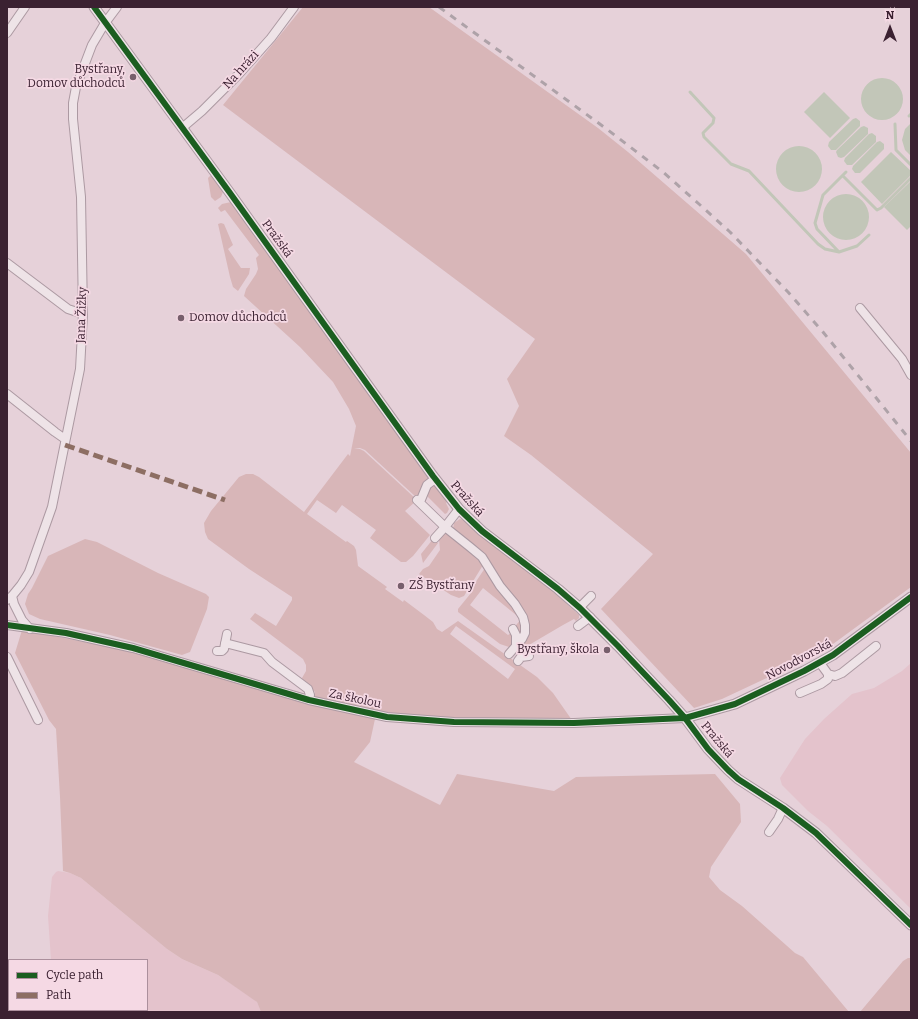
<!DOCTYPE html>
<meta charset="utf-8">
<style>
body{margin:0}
#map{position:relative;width:918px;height:1019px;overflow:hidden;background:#e6d1d9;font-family:Bitter,serif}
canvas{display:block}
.frame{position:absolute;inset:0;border:8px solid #3b2131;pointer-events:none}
.legend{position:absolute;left:8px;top:959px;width:140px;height:52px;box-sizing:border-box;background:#f5d9e4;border:1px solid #ab8f9c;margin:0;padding:5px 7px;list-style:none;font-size:12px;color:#3b2131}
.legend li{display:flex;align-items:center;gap:8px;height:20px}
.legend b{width:20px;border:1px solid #ab8f9c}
.north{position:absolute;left:870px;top:8px;width:40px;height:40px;-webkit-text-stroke:3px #f5d9e4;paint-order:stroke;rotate:0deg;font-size:11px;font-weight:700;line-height:16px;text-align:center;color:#3b2131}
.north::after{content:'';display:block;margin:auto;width:14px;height:18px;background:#3b2131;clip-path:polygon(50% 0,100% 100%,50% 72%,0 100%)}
</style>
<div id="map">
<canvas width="918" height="1019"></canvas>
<div class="frame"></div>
<ul class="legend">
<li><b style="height:5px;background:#1b5e20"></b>Cycle path</li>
<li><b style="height:5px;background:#8d6e63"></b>Path</li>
</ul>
<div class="north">N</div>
</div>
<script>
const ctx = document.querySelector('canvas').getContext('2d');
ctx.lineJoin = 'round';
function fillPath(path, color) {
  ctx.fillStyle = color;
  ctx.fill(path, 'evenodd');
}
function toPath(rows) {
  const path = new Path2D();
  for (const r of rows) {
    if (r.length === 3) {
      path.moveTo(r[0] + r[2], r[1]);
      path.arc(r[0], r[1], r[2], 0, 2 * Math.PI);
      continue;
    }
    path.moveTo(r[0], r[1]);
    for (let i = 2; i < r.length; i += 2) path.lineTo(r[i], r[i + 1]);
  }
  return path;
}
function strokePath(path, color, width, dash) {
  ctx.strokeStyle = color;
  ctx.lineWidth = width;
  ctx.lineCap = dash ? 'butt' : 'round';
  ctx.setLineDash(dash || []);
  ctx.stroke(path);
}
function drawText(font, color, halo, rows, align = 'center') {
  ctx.font = font + ' Bitter,serif';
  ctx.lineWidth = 3.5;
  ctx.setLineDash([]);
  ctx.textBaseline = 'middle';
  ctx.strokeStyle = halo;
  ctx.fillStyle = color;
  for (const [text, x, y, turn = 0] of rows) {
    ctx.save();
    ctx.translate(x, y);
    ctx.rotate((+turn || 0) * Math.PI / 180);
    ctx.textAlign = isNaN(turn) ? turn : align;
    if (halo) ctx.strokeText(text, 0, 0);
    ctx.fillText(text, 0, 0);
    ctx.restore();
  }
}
fillPath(toPath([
 [911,663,911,909,827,826,808,811,782,785,780,778,805,739,824,719,852,694,874,688,902,671],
 [58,871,70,873,81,878,167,949,182,959,218,975,255,1000,257,1002,261,1012,47,1012,48,1010,147,1010,147,960,51,960,48,916,52,877,56,872]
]), '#e4c3cc');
fillPath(toPath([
 [303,7,429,7,598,128,628,152,746,254,911,453,911,587,822,652,722,699,694,708,601,609,653,554,531,455,504,436,519,406,507,379,535,339,223,105],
 [210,176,212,176,223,192,221,197,215,201,211,197,208,178],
 [231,202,448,501,446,503,449,509,447,513,445,514,423,492,417,498,365,450,360,448,354,449,360,449,364,451,417,500,405,511,430,535,413,556,406,562,401,562,370,538,376,530,342,505,336,513,317,500,307,514,346,542,347,541,354,546,356,550,358,566,387,587,385,589,403,602,404,600,424,615,433,622,437,629,442,632,458,621,537,677,553,693,574,723,387,717,309,700,314,695,315,692,303,681,302,678,306,671,306,665,303,659,250,619,255,613,276,626,292,600,292,597,249,569,208,539,205,532,204,523,211,511,239,477,246,474,253,474,259,477,304,512,348,454,350,456,356,426,349,409,333,382,300,347,244,296,246,289,256,274,258,269,256,258,259,255,225,210,221,212,218,208,222,204],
 [456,626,515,669,508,679,450,634],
 [221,223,224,224,233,245,228,249,241,268,250,268,249,274,238,291,233,287,230,277,218,224],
 [460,519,465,520,554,592,579,615,579,618,576,621,574,619,563,625,517,652,525,640,520,608,453,529,454,523],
 [447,532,474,551,483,565,464,596,459,598,451,595,419,574,423,569,429,566,440,550,439,539,444,533],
 [85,539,97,542,158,573,206,594,209,597,207,609,190,652,182,655,110,635,40,619,29,614,25,604,28,594,32,588,48,556],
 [433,539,438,543,423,563,421,554],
 [485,568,487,568,494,580,520,615,523,630,520,636,517,629,513,629,521,619,483,588,470,605,508,635,511,633,513,639,513,642,509,647,500,644,458,612,458,609,471,593,477,580],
 [22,630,131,651,308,703,375,719,370,742,354,762,440,805,457,774,554,791,576,777,715,774,740,804,741,822,711,867,709,877,720,890,742,906,795,953,803,957,849,1012,261,1012,257,1002,254,1000,218,975,182,959,167,949,81,878,70,873,63,871,60,797,56,729,49,720,15,653],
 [908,958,911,958,911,1012,860,1012,903,961]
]), '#d8b6b8');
fillPath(toPath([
 [882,99,21],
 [824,92,850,118,830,138,804,112],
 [856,118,860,121,860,126,836,150,831,150,828,146,829,142,853,119],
 [911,123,911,156,905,150,902,140,905,129],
 [864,126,868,128,868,134,844,157,841,158,838,157,836,152,837,150,861,127],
 [872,133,876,136,876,142,852,165,847,165,844,161,845,158,869,134],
 [880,141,884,144,884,149,860,173,855,173,852,169,853,166,877,142],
 [799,169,23],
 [891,152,911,171,911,175,882,204,861,182],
 [911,181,911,226,907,230,884,207],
 [846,217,23]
]), '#c2c6b8');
strokePath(toPath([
 [690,92,714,118,713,123,703,133,704,137,731,164,749,171,818,244,825,249,839,252,857,246,869,235],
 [909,116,911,114],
 [895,124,896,150,911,165],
 [843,176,877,210,881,208,911,178],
 [839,252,817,229,815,223,823,195,846,172]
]), '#c2c6b8', 3);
const minor = toPath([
 [7,33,25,7],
 [182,128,202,111,238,75,271,38,294,7],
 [7,263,68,309,83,314],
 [860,308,902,359,911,375],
 [7,394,55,432,65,439],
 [417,500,445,527,459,509],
 [420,502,427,485,435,479],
 [435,538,445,527,470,547,482,557,500,586,515,604,523,617,525,625,525,633,522,639,509,654],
 [12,596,14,604,22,620,30,629],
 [7,600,12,596,21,585,29,572,52,507,80,369,83,314,81,197,73,119,73,103,76,87,92,45,105,23,117,7],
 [580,607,591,596],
 [7,625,66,633,133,648,309,700,387,717,454,722,574,723,685,718],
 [578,626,590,617],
 [513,629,516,635,516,646],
 [225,643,264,653,272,662,308,689,310,695,309,700],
 [217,651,222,651,224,649,227,634],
 [7,657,38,720],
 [518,661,521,657,529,656],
 [828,674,835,676,842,673,876,646],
 [800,693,821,684,828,679,828,674,820,663],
 [769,832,778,819,783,808]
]);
const tertiary = toPath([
 [94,7,230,193,433,476,459,509,482,531,558,589,580,608,618,646,669,700,685,718,708,749,728,770,738,779,783,808,816,833,911,925],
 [685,718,735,704,804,671,833,655,911,597]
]);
strokePath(minor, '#ac99a2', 10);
strokePath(tertiary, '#ac99a2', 11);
strokePath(minor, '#eee3e7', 8);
strokePath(tertiary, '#eee3e7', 9);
strokePath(toPath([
 [439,7,608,130,663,172,699,204,730,232,788,292,823,332,911,441]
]), '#aea2a8', 3, [7, 7]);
strokePath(toPath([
 [65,445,225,500]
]), '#8d6e63', 5, [10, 5]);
strokePath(toPath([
 [94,7,230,193,433,476,459,509,482,531,558,589,580,608,618,646,669,700,685,718,708,749,728,770,738,779,783,808,816,833,911,925],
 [7,625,66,633,133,648,309,700,387,717,454,722,574,723,685,718,735,704,804,671,833,655,911,597]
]), '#1b5e20', 6);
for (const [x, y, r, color] of [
 [133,77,4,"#775f6c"],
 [181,318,4,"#775f6c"],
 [401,586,4,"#775f6c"],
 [607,650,4,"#775f6c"]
]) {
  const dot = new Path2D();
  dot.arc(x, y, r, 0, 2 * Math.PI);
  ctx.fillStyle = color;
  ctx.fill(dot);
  strokePath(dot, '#f5d9e4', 1.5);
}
drawText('12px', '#3b2131', '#f5d9e4', [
 ["Bystřany,",125,70],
 ["Domov důchodců",125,84],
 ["Domov důchodců",189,318,"left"],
 ["ZŠ Bystřany",409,586,"left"],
 ["Bystřany, škola",599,650]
], 'right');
drawText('12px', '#3b2131', '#f5d9e4', [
 ["Na hrázi",241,70,-48],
 ["Pražská",277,239,54],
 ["Jana Žižky",82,315,-88],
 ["Pražská",467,499,48],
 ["Novodvorská",799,660,-28],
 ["Za školou",355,699,12],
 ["Pražská",717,740,50]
]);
</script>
